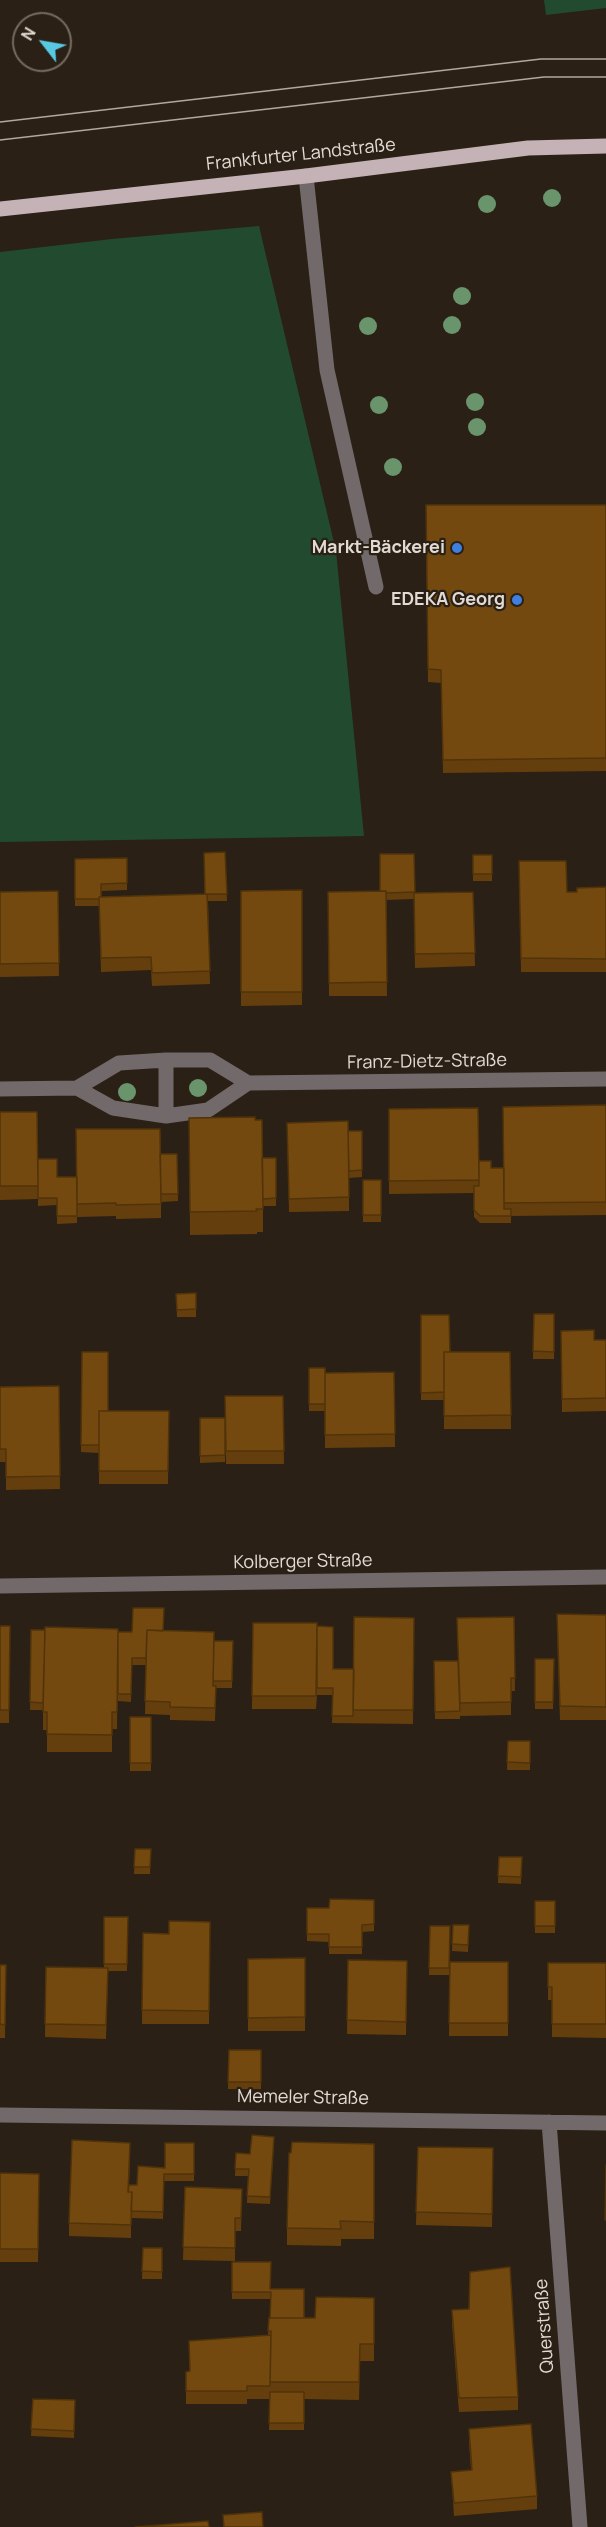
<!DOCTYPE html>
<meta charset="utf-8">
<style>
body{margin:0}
#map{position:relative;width:606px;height:2527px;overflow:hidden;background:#2a2015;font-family:Manrope,sans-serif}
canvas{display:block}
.north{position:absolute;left:12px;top:12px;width:60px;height:60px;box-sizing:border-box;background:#2a2015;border:2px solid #746b61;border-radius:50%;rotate:301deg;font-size:16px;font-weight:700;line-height:24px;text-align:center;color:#e2dbd4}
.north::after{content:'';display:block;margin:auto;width:21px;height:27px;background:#58c9e3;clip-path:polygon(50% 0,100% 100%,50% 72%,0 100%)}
</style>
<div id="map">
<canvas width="606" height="2527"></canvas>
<div class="north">N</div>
</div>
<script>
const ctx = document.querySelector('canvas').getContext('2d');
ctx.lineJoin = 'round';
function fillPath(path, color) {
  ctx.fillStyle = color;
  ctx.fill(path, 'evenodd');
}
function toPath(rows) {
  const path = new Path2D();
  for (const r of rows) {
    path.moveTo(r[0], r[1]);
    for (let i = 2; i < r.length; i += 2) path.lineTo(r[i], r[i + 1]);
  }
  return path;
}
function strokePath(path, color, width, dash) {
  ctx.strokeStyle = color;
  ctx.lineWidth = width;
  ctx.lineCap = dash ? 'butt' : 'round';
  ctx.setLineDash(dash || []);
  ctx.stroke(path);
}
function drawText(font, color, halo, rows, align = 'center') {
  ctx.font = font + ' Manrope,sans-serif';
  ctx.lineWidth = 4.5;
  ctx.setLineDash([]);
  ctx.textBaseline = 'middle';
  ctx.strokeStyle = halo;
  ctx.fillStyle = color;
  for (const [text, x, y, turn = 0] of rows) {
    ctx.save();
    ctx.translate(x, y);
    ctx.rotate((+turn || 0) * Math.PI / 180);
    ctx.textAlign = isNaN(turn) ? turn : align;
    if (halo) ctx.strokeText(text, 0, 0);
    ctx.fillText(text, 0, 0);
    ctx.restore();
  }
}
fillPath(toPath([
 [544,0,606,0,606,8,546,15],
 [259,226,336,551,364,836,0,842,0,252,112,239]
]), '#224a2f');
strokePath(toPath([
 [306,176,327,370,376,587],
 [166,1060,166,1116],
 [248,1083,208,1110,166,1116,113,1108,77,1088,119,1063,166,1060,210,1060,248,1083,606,1079],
 [0,1089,77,1088],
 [0,1586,606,1577],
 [0,2115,606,2123],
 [549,2122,580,2527]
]), '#72696b', 15);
strokePath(toPath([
 [0,209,306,176,528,148,606,146]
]), '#c4b2b6', 15);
strokePath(toPath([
 [0,122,541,59,606,59],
 [0,140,544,77,606,77]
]), '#b1a9a1', 1.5);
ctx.fillStyle = '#69946c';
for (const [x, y] of [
 [552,198],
 [487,204],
 [462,296],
 [452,325],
 [368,326],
 [475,402],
 [379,405],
 [477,427],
 [393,467],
 [198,1088],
 [127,1092]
]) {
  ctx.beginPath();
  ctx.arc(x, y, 9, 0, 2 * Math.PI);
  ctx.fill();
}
fillPath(toPath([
 [426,505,606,505,606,771,443,773,441,683,428,682],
 [225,852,227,901,208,901,210,984,152,986,151,970,101,972,99,906,75,906,75,859,127,858,127,890,101,891,101,897,205,894],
 [473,855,492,855,492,881,473,881],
 [519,861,567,892,577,892,606,887,606,972,521,972],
 [302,890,302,1005,241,1006,241,891],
 [58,891,59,976,0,977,0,892],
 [328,892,415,893,473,892,475,966,415,968,414,899,386,900,387,996,329,996],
 [606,1105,606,1215,511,1216,511,1223,480,1223,474,1217,474,1193,389,1194,389,1109,491,1168,504,1168],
 [0,1112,38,1159,57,1177,77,1177,160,1154,177,1154,178,1201,161,1202,161,1218,116,1219,116,1216,77,1217,77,1223,57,1224,57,1205,38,1206,38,1199,0,1200],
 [189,1118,262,1158,276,1158,276,1206,263,1206,263,1199,263,1232,257,1232,257,1234,190,1235],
 [287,1123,348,1131,362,1131,362,1177,349,1178,349,1174,349,1211,289,1212],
 [363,1180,381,1180,381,1222,363,1222],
 [196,1293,196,1317,177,1317,176,1294],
 [534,1314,554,1314,554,1359,533,1359],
 [421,1315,450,1352,510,1352,511,1429,444,1429,444,1400,421,1400],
 [561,1331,594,1340,606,1340,606,1411,562,1412],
 [82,1352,108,1411,169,1411,168,1484,99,1484,99,1453,81,1452],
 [309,1368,325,1400,394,1372,395,1447,325,1448,325,1411,309,1411],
 [59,1386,60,1489,6,1490,6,1462,0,1462,0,1387],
 [225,1396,283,1396,284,1464,226,1464],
 [200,1418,225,1418,225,1462,200,1463],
 [606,1615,606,1720,560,1720,557,1627],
 [514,1617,515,1691,511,1691,511,1715,460,1716,460,1719,435,1719,434,1661,459,1682,457,1618],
 [414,1618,413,1724,332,1723,333,1695,317,1695,316,1709,252,1709,253,1623,317,1626,333,1669,354,1669],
 [0,1626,10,1626,9,1723,0,1723],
 [31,1630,118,1632,163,1631,214,1641,233,1641,232,1688,216,1688,215,1721,170,1720,170,1715,145,1714,146,1665,132,1665,131,1702,118,1701,118,1661,117,1729,112,1729,112,1752,47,1752,47,1730,43,1730,43,1710,30,1710],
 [535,1659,554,1659,553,1709,535,1709],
 [130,1717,151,1717,151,1771,130,1771],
 [508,1741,530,1741,530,1770,507,1770],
 [135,1849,151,1849,150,1874,134,1874],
 [499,1857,522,1857,521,1884,498,1883],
 [374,1900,374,1931,362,1932,362,1954,329,1954,329,1942,307,1941,307,1908,329,1908],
 [535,1901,555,1901,555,1933,535,1933],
 [104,1917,128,1917,127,1971,108,1971,106,2039,45,2037,46,1967,104,1968],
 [210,1922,209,2024,142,2024,143,1933,169,1934],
 [453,1925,469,1925,468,1952,452,1951],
 [430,1926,450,1926,449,1975,429,1975],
 [305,1958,305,2031,248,2031,248,1959],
 [348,1960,407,1961,406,2035,347,2034],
 [450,1962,508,1962,508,2036,449,2036],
 [548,1963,606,1963,606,2038,552,2037,552,2000,548,2000],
 [0,1965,6,1965,5,2038,0,2038],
 [229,2050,261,2050,261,2089,228,2089],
 [194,2143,194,2181,164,2181,163,2219,131,2218,131,2238,69,2236,69,2223,130,2156,129,2185,137,2185,165,2168],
 [274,2144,270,2204,247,2203,248,2176,235,2176,236,2153,250,2154],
 [374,2144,374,2239,341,2239,341,2246,287,2245,287,2228],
 [418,2147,493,2148,492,2227,416,2225],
 [0,2173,39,2174,38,2262,0,2262],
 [185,2187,242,2189,241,2231,235,2231,235,2261,183,2260],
 [143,2248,162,2248,162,2279,142,2279],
 [232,2262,271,2289,304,2318,315,2318,374,2298,374,2361,360,2361,359,2400,304,2399,304,2430,269,2430,270,2399,247,2399,247,2404,186,2404,186,2372,189,2371,268,2335,269,2318,270,2318,271,2299,232,2299],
 [469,2309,518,2397,518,2410,459,2412,452,2324,452,2310],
 [33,2399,75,2400,74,2438,31,2436],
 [469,2429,537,2496,537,2509,454,2516,451,2472,471,2470,469,2442]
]), '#643f0d');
const building = toPath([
 [426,505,606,505,606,758,443,760,441,670,428,669,426,505],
 [225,852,227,894,205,894,204,853,225,852],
 [380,854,414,854,415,892,386,893,386,891,380,891,380,854],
 [473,855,492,855,492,874,473,874,473,855],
 [127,858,127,883,101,884,101,897,99,897,99,899,75,899,75,859,127,858],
 [519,861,566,861,567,892,577,892,577,888,606,887,606,959,521,958,519,861],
 [302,890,302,992,241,992,241,891,302,890],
 [58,891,59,963,0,964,0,892,58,891],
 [386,891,387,982,329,983,328,892,386,891],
 [473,892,475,953,415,954,414,893,473,892],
 [207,894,210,971,152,973,151,957,101,958,99,897,207,894],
 [606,1105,606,1202,504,1203,503,1107,606,1105],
 [478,1108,479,1180,389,1181,389,1109,478,1108],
 [0,1112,37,1112,38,1186,0,1186,0,1112],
 [255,1117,255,1120,262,1120,263,1209,256,1209,257,1211,190,1212,189,1118,255,1117],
 [348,1121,349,1197,289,1199,287,1123,348,1121],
 [76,1129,160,1129,161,1204,116,1205,116,1203,77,1204,76,1129],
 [348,1131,362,1131,362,1170,349,1171,348,1131],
 [160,1154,177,1154,178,1194,161,1194,160,1154],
 [262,1158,276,1158,276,1198,263,1199,262,1158],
 [38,1159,57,1159,57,1177,77,1177,77,1216,57,1216,57,1198,38,1198,38,1159],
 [479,1161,491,1161,491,1168,504,1168,504,1209,511,1209,511,1216,480,1216,474,1210,474,1186,479,1186,479,1161],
 [363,1180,381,1180,381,1215,363,1215,363,1180],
 [196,1293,196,1309,177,1310,176,1294,196,1293],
 [534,1314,554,1314,554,1352,533,1351,534,1314],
 [421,1315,449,1315,450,1352,444,1352,444,1392,421,1393,421,1315],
 [594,1330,594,1340,606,1340,606,1398,562,1399,561,1331,594,1330],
 [82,1352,108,1352,108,1411,99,1411,99,1445,81,1445,82,1352],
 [444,1352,510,1352,511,1415,444,1416,444,1352],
 [309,1368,325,1368,325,1404,309,1404,309,1368],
 [394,1372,395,1434,325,1435,325,1373,394,1372],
 [59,1386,60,1476,6,1477,6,1449,0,1449,0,1387,59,1386],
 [225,1396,283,1396,284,1451,226,1451,225,1396],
 [99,1411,169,1411,168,1471,99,1471,99,1411],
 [200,1418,225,1418,225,1455,200,1456,200,1418],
 [133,1608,164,1608,163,1631,147,1630,146,1658,132,1658,131,1694,118,1694,118,1632,132,1632,133,1608],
 [557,1614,606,1615,606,1707,560,1706,557,1614],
 [354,1617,414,1618,413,1710,353,1710,354,1617],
 [514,1617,515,1678,511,1678,511,1702,460,1703,457,1618,514,1617],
 [253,1623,317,1623,316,1696,252,1696,253,1623],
 [0,1626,10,1626,9,1710,0,1710,0,1626],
 [317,1626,333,1627,333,1669,354,1669,353,1716,332,1716,333,1688,317,1688,317,1626],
 [45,1627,118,1629,117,1712,112,1712,112,1735,47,1734,47,1712,43,1712,45,1627],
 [31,1630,45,1630,43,1703,30,1702,31,1630],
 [147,1630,214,1632,213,1686,216,1686,215,1708,170,1707,170,1702,145,1701,147,1630],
 [214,1641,233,1641,232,1681,213,1681,214,1641],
 [535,1659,554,1659,553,1702,535,1702,535,1659],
 [434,1661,458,1661,460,1711,435,1712,434,1661],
 [130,1717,151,1717,151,1763,130,1763,130,1717],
 [508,1741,530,1741,530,1763,507,1762,508,1741],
 [135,1849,151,1849,150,1867,134,1867,135,1849],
 [499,1857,522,1857,521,1877,498,1876,499,1857],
 [330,1899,374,1900,374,1924,362,1925,362,1947,329,1947,329,1934,307,1934,307,1908,329,1908,330,1899],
 [535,1901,555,1901,555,1926,535,1926,535,1901],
 [104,1917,128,1917,127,1964,104,1964,104,1917],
 [169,1921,210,1922,209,2011,142,2010,143,1933,169,1934,169,1921],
 [453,1925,469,1925,468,1945,452,1944,453,1925],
 [430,1926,450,1926,449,1968,429,1968,430,1926],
 [305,1958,305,2017,248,2018,248,1959,305,1958],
 [348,1960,407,1961,406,2022,347,2020,348,1960],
 [450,1962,508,1962,508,2023,449,2023,450,1962],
 [548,1963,606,1963,606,2024,552,2024,552,1987,548,1987,548,1963],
 [0,1965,6,1965,5,2025,0,2024,0,1965],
 [46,1967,108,1968,106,2025,45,2024,46,1967],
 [229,2050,261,2050,261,2082,228,2082,229,2050],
 [252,2135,274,2137,270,2197,247,2196,249,2169,235,2169,236,2153,250,2154,252,2135],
 [72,2140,130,2143,128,2192,132,2192,131,2225,69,2223,72,2140],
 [292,2142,374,2144,374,2222,340,2221,341,2229,287,2228,289,2153,291,2153,292,2142],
 [165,2143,194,2143,194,2174,164,2174,163,2212,131,2211,132,2192,128,2192,129,2185,137,2185,138,2166,165,2168,165,2143],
 [418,2147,493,2148,492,2214,416,2212,418,2147],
 [606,2165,606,2220,605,2220,606,2165],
 [0,2173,39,2174,38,2249,0,2249,0,2173],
 [185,2187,242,2189,241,2218,235,2218,235,2248,183,2247,185,2187],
 [143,2248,162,2248,162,2272,142,2271,143,2248],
 [232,2262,271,2262,270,2289,304,2289,304,2318,270,2318,271,2292,232,2292,232,2262],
 [510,2267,518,2397,459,2398,452,2310,469,2309,470,2272,510,2267],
 [316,2297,374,2298,374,2344,360,2344,359,2382,270,2382,271,2331,268,2331,269,2318,315,2318,316,2297],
 [271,2335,270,2386,247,2386,247,2391,186,2391,186,2372,190,2371,189,2341,271,2335],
 [270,2392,304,2392,304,2423,269,2423,270,2392],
 [33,2399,75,2400,74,2431,31,2429,33,2399],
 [531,2424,537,2496,454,2503,451,2472,472,2470,469,2429,531,2424],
 [262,2512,263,2527,224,2527,223,2515,262,2512],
 [208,2521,209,2527,135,2527,208,2521]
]);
fillPath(building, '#74490f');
strokePath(building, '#51330a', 1.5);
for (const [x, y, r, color] of [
 [457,548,6,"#3f7fe0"],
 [517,600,6,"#3f7fe0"]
]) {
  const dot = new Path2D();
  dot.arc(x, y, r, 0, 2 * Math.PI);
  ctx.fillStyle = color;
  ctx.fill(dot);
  strokePath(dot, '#2a2015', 2);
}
drawText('18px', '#e2dbd4', '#2a2015', [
 ["Frankfurter Landstraße",301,155,-6],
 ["Franz-Dietz-Straße",427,1062,-1],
 ["Kolberger Straße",303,1562,-1],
 ["Memeler Straße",303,2098,1],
 ["Querstraße",545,2326,-94]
]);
drawText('bold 18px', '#e2dbd4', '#2a2015', [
 ["Markt-Bäckerei",445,548],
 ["EDEKA Georg",505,600]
], 'right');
</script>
